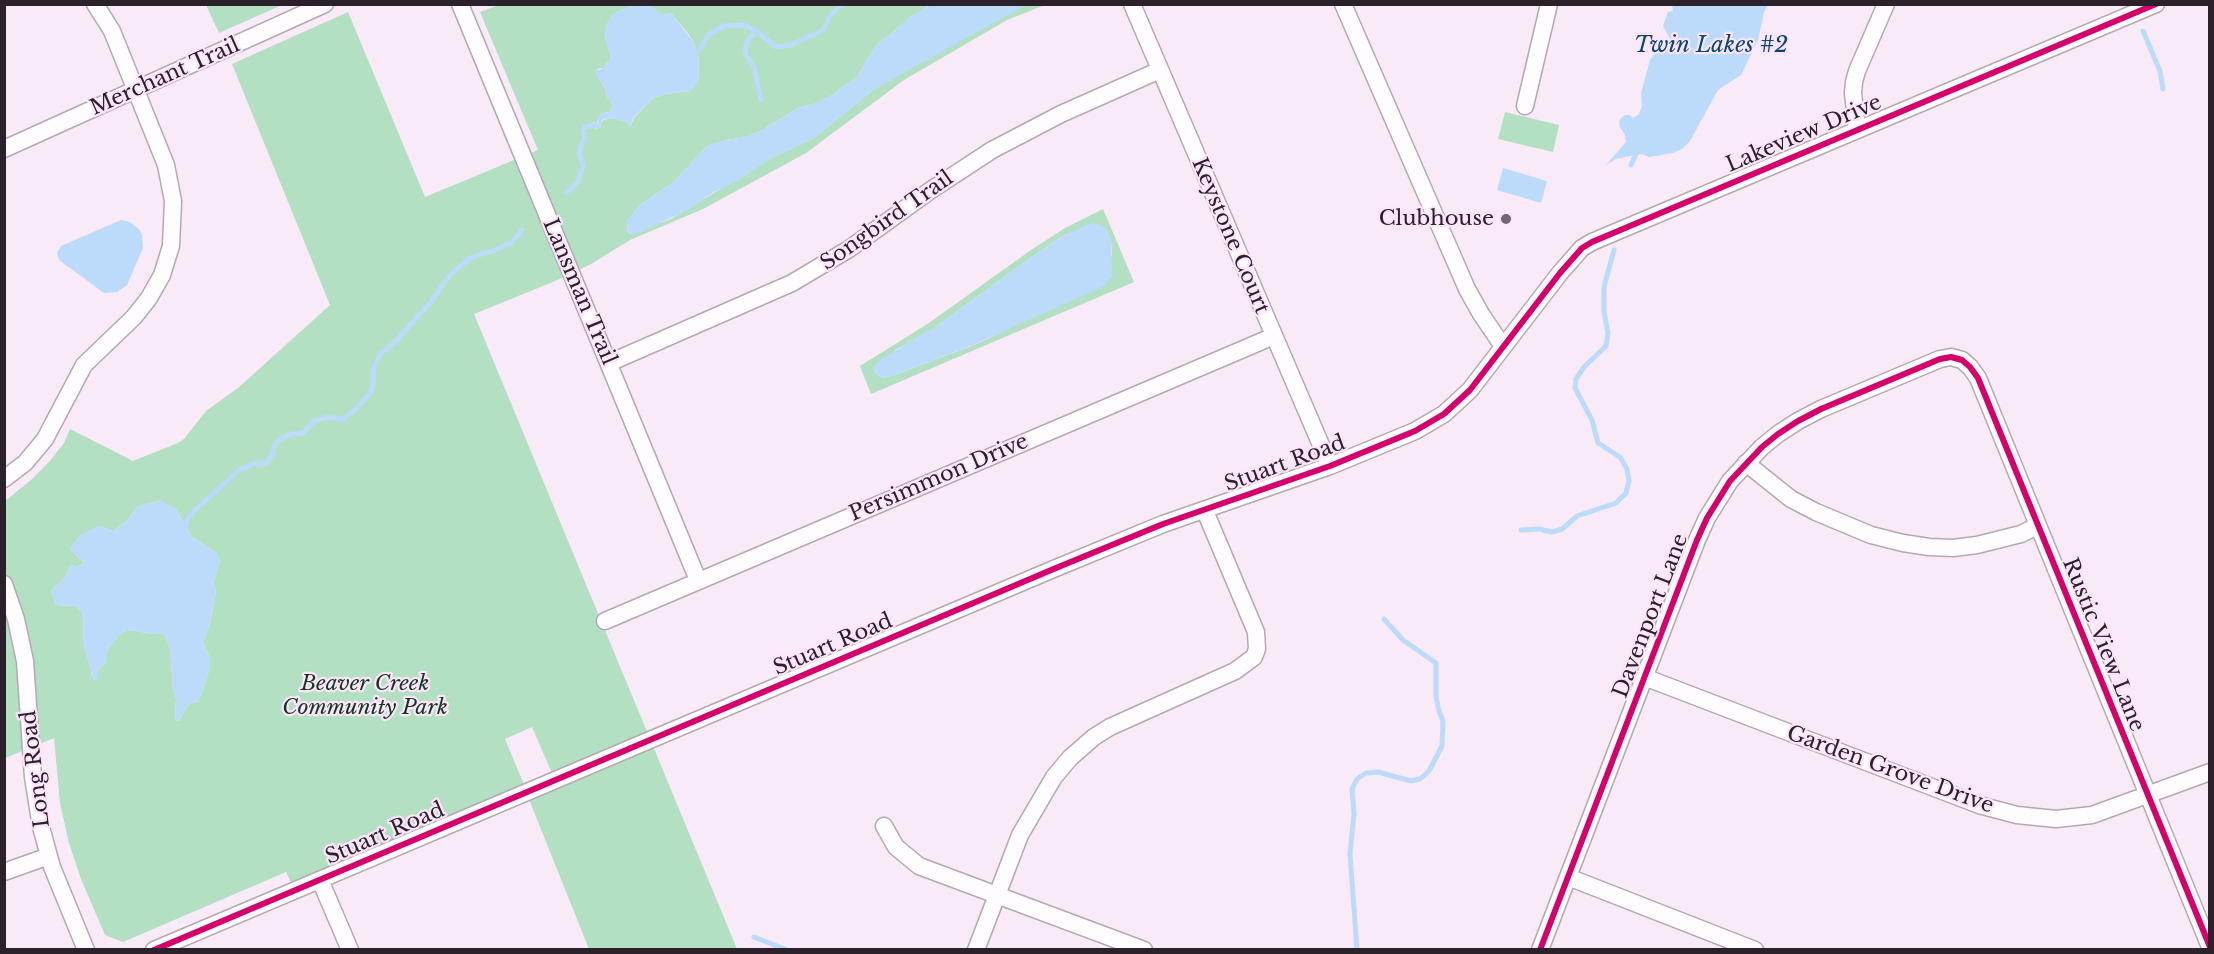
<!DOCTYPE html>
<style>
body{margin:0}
#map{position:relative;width:2214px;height:954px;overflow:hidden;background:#f8eaf6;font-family:"Libre Baskerville",serif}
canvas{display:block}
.frame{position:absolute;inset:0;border:6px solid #2a212a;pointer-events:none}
</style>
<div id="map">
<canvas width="2214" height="954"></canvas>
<div class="frame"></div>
</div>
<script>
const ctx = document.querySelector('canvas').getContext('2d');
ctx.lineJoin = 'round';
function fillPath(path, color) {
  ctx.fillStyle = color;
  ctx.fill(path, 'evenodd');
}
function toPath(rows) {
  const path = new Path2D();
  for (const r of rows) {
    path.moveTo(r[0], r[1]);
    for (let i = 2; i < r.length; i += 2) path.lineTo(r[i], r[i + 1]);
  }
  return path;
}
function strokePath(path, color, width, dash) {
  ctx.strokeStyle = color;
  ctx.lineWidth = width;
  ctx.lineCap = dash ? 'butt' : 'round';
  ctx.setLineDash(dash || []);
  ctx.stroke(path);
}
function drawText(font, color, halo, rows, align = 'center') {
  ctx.font = font + ' "Libre Baskerville",serif';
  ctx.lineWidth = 4.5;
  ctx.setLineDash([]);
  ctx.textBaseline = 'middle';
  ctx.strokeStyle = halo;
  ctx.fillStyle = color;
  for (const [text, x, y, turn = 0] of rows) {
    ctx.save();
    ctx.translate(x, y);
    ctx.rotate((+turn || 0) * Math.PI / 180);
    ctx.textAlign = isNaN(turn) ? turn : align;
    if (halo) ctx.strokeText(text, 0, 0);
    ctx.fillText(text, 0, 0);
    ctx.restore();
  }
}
fillPath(toPath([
 [206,5,282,5,219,33],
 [499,5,633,5,613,14,607,24,605,36,611,58,609,62,606,63,603,69,600,68,596,70,596,74,605,88,607,97,613,104,610,112,602,113,599,116,597,123,591,122,591,126,595,129,600,127,602,121,610,118,627,122,630,127,634,118,653,98,666,94,691,91,698,81,699,60,694,43,689,35,671,13,662,15,648,5,930,5,912,16,879,43,871,53,858,76,832,95,814,104,798,108,764,129,747,137,725,140,707,146,675,181,640,205,627,221,627,231,630,234,671,219,773,157,814,138,873,90,994,20,1026,5,1045,5,1007,20,904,80,806,153,703,209,630,240,591,264,555,281,474,314,737,949,589,949,526,792,295,891,286,872,123,942,105,935,81,879,69,843,60,803,54,738,5,758,5,501,31,480,49,462,64,443,70,429,133,461,178,443,184,439,206,411,238,388,330,305,232,64,348,12,425,197,538,150,480,12],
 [160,501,175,508,192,537,217,553,220,561,214,582,216,592,209,627,203,642,210,658,210,668,201,695,197,702,191,703,186,708,179,721,175,720,176,698,173,690,170,648,165,635,160,633,153,634,135,631,127,630,120,634,108,649,105,664,99,669,96,681,92,677,90,664,84,648,83,618,81,611,75,606,56,605,51,591,67,575,69,566,73,565,77,567,84,563,71,550,73,544,81,535,99,526,113,531,126,522,138,506],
 [532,727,555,780,527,792,505,739],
 [1505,112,1559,125,1553,152,1498,139],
 [1103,209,1134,282,871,394,860,366,929,323,1031,250,1065,228],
 [1105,228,1111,240,1112,255,1025,321,979,343,892,376,881,378,895,350,911,342,938,325,1043,249,1066,234]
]), '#b3dfc2');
fillPath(toPath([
 [633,5,648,5,662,15,671,13,694,43,699,60,698,81,691,91,666,94,653,98,633,118,630,128,627,122,610,118,602,120,599,128,595,129,591,126,591,122,598,123,599,116,602,113,610,112,613,104,607,97,605,88,596,74,595,70,603,69,606,63,609,62,611,58,605,36,607,24,613,14],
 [930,5,1026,5,873,90,814,138,773,157,739,180,714,192,686,211,638,233,630,234,627,231,627,221,640,205,675,181,707,146,725,140,747,137,764,129,798,108,814,104,832,95,858,76,871,53,879,43,912,16],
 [1672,5,1768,5,1764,12,1758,40,1741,75,1718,90,1690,141,1682,149,1673,153,1649,157,1642,154,1635,155,1616,159,1606,165,1626,142,1625,135,1620,127,1619,123,1621,118,1625,115,1630,115,1633,118,1639,114,1642,106,1641,93,1650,60,1655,53,1668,46,1671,41,1663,26,1668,12,1673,11],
 [1503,168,1547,181,1541,203,1497,190],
 [121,220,130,222,139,229,142,235,143,248,127,285,117,292,104,293,59,260,57,253,61,246],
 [1092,223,1098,224,1105,228,1111,240,1112,277,1104,286,978,343,892,376,881,378,875,374,873,369,878,361,938,325,1043,249,1066,234],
 [160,501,175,508,192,537,217,553,220,561,214,582,216,592,209,627,203,642,210,658,210,668,201,695,197,702,191,703,186,708,179,721,175,720,176,698,173,690,170,648,165,635,160,633,153,634,135,631,127,630,120,634,108,649,105,664,99,669,97,682,92,677,90,664,84,648,83,618,81,611,75,606,56,605,51,591,67,575,69,566,74,565,77,567,84,563,71,550,73,544,81,535,99,526,113,531,126,522,138,506]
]), '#bcdbfb');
strokePath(toPath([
 [2143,31,2160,71,2163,89],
 [758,32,750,37,745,48,746,56,754,67,761,100],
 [691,57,701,48,708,35,723,26,744,25,758,32,776,47,791,45,823,30,830,16,843,4],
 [1631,165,1638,150],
 [566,193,578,182,583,166,579,152,585,138,583,130,585,127,598,125],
 [184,530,187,520,196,509,239,470,255,463,260,465,267,463,273,453,273,448,279,440,291,434,303,433,312,423,320,419,329,417,343,419,357,408,372,391,374,367,381,353,393,344,430,303,450,275,470,258,495,250,512,242,522,230],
 [1521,530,1539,529,1552,532,1562,529,1577,516,1616,503,1626,493,1629,481,1627,469,1620,457,1598,443,1592,420,1575,388,1576,379,1584,367,1606,346,1608,333,1604,312,1604,287,1614,250],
 [754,937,787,950],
 [1357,950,1350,853,1354,814,1352,789,1357,779,1366,773,1378,772,1411,781,1420,779,1429,771,1442,746,1443,721,1439,711,1436,697,1436,663,1403,640,1384,619]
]), '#bcdbfb', 5);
const street = toPath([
 [460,4,698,580],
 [1132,4,1330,466],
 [1343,4,1467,289,1481,314,1502,345],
 [1525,106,1549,4],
 [1857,129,1853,93,1854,82,1857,71,1886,4],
 [4,149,325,4],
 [609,363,792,283,849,249,931,190,992,150,1061,114,1160,70],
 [1746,463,1791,499,1816,512,1871,535,1903,543,1929,547,1953,548,1977,545,2021,534,2037,526],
 [4,479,25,463,45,439,84,365,134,317,149,298,162,275,171,246,173,201,166,165,112,31,95,4],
 [4,584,16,619,25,661,33,777,41,827,52,867,86,950],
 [605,621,1274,336],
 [1644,677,1979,805,2017,815,2056,819,2092,815,2210,772],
 [884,826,896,847,919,866,1144,950],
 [4,872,49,856],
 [1568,877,1755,950],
 [320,880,350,950],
 [154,950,1056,568,1163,524,1330,466,1415,431,1444,414,1470,390,1560,273,1582,248,1592,242,2156,4],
 [976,950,1020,835,1054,777,1070,758,1094,737,1110,727,1235,671,1254,657,1257,649,1256,632,1205,511],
 [1540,950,1697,540,1707,518,1730,481,1762,447,1778,434,1798,421,1821,409,1940,359,1951,357,1962,360,1970,367,1978,378,2210,947]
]);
strokePath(street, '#b4a9b2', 19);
strokePath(street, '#fefcfe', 16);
strokePath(toPath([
 [154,950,1056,568,1163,524,1330,466,1415,431,1444,414,1470,390,1560,273,1582,248,1592,242,2156,4],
 [1540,950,1697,540,1707,518,1730,481,1762,447,1778,434,1798,421,1821,409,1940,359,1951,357,1962,360,1970,367,1978,378,2210,947]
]), '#d6006c', 6);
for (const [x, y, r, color] of [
 [1506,219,6,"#726771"]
]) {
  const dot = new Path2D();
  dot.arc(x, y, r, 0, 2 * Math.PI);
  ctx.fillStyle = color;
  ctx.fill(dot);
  strokePath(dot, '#fee4fb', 2);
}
drawText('21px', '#2a212a', '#fee4fb', [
 ["Merchant Trail",165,77,-24],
 ["Lakeview Drive",1804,134,-23],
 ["Songbird Trail",887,221,-35],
 ["Keystone Court",1230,236,67],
 ["Lansman Trail",579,292,67],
 ["Stuart Road",1285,464,-20],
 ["Persimmon Drive",939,478,-23],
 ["Davenport Lane",1651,616,-69],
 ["Stuart Road",833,645,-23],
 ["Rustic View Lane",2103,645,68],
 ["Long Road",36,769,-97],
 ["Garden Grove Drive",1890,770,20],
 ["Stuart Road",385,834,-23]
]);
drawText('21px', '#2a212a', '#fee4fb', [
 ["Clubhouse",1494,219]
], 'right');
drawText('italic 21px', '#10381f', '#fee4fb', [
 ["Beaver Creek",365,684],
 ["Community Park",365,708]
]);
drawText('italic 22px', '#024873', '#fee4fb', [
 ["Twin Lakes #2",1711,46]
]);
</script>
